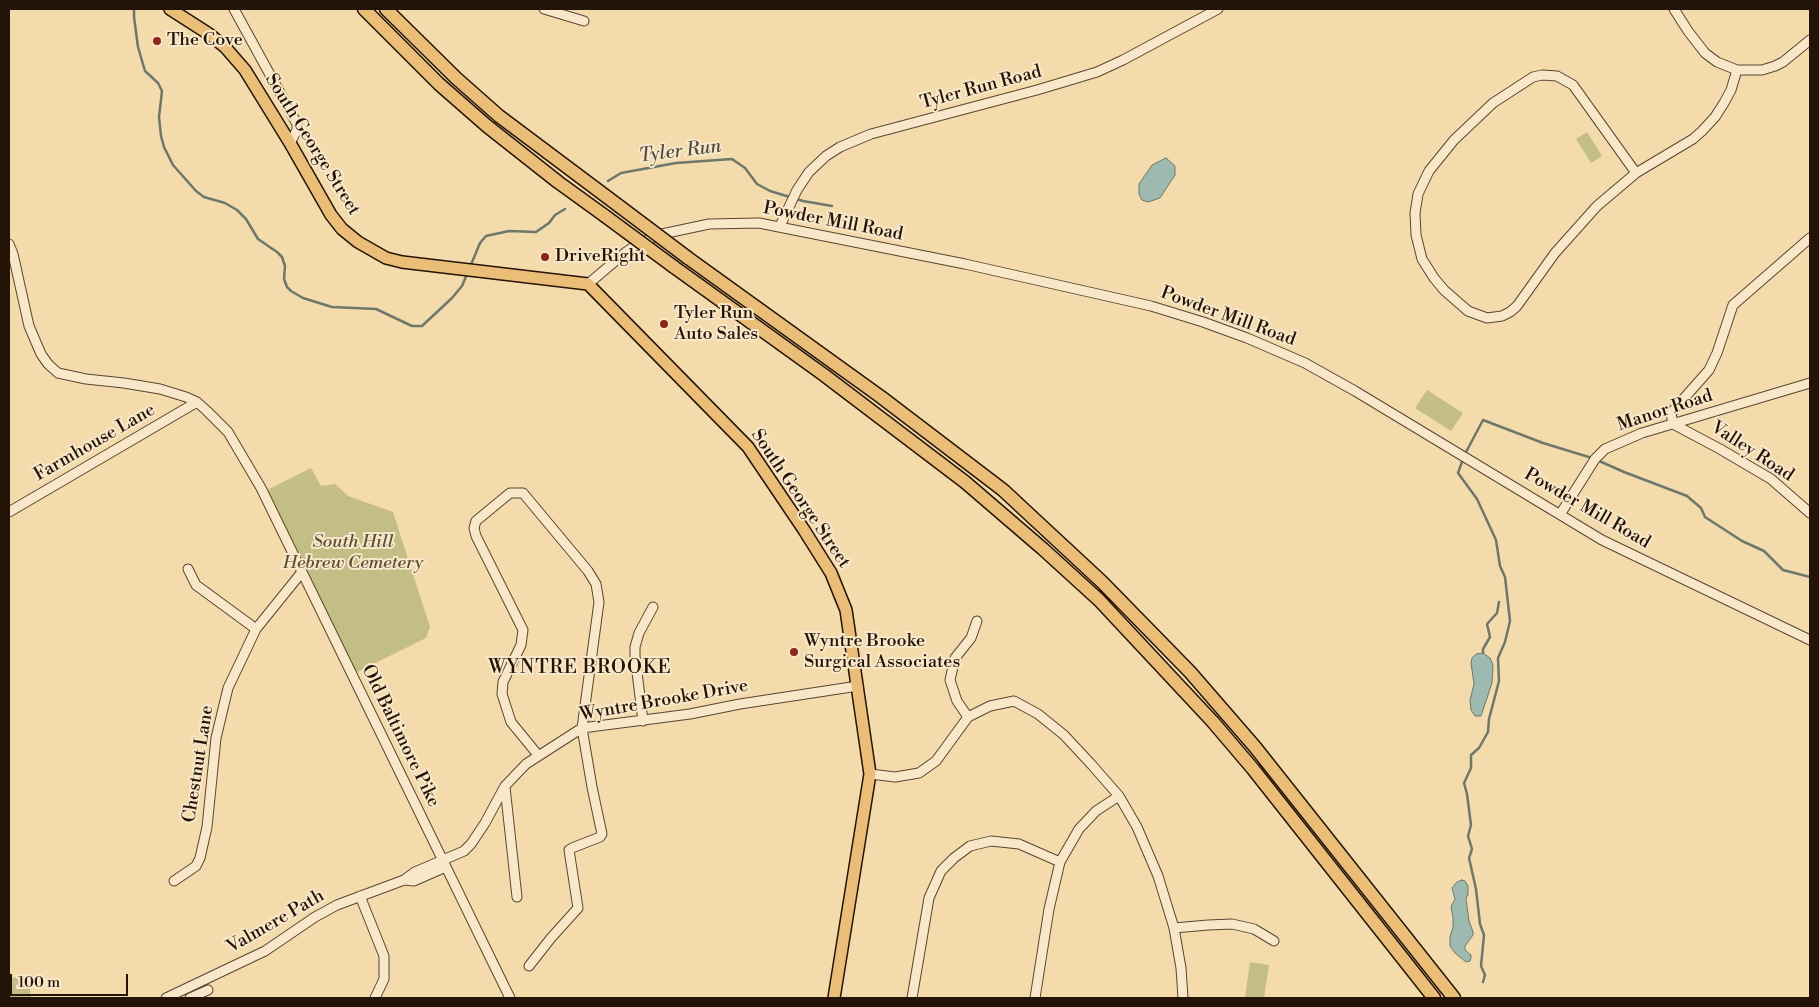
<!DOCTYPE html>
<style>
body{margin:0}
#map{position:relative;width:1819px;height:1007px;overflow:hidden;background:#f4dbac;font-family:"Libre Bodoni",serif}
canvas{display:block}
.frame{position:absolute;inset:0;border:10px solid #241407;pointer-events:none}
.scale{position:absolute;left:10px;top:974px;width:118px;height:22px;box-sizing:border-box;border:2px solid #241407;border-top:0;padding-left:6px;font-size:15px;line-height:18px;white-space:nowrap;color:#241407;-webkit-text-stroke:4px #f8e8c9;paint-order:stroke}
</style>
<div id="map">
<canvas width="1819" height="1007"></canvas>
<div class="frame"></div>
<div class="scale">100 m</div>
</div>
<script>
const ctx = document.querySelector('canvas').getContext('2d');
ctx.lineJoin = 'round';
function fillPath(path, color) {
  ctx.fillStyle = color;
  ctx.fill(path, 'evenodd');
}
function toPath(rows) {
  const path = new Path2D();
  for (const r of rows) {
    path.moveTo(r[0], r[1]);
    for (let i = 2; i < r.length; i += 2) path.lineTo(r[i], r[i + 1]);
  }
  return path;
}
function strokePath(path, color, width, dash) {
  ctx.strokeStyle = color;
  ctx.lineWidth = width;
  ctx.lineCap = dash ? 'butt' : 'round';
  ctx.setLineDash(dash || []);
  ctx.stroke(path);
}
function drawText(font, color, halo, rows, align = 'center') {
  ctx.font = font + ' "Libre Bodoni",serif';
  ctx.lineWidth = 4;
  ctx.setLineDash([]);
  ctx.textBaseline = 'middle';
  ctx.strokeStyle = halo;
  ctx.fillStyle = color;
  for (const [text, x, y, turn = 0] of rows) {
    ctx.save();
    ctx.translate(x, y);
    ctx.rotate((+turn || 0) * Math.PI / 180);
    ctx.textAlign = isNaN(turn) ? turn : align;
    if (halo) ctx.strokeText(text, 0, 0);
    ctx.fillText(text, 0, 0);
    ctx.restore();
  }
}
fillPath(toPath([
 [1587,132,1602,156,1591,163,1576,139],
 [1427,390,1463,413,1451,431,1415,408],
 [311,468,321,486,335,484,348,496,393,512,430,627,426,638,355,673,265,491],
 [1250,962,1269,965,1264,998,1245,998],
 [28,976,31,998,9,998,9,978]
]), '#c2be85');
const water = toPath([
 [1166,158,1175,166,1175,175,1160,198,1148,202,1142,200,1139,194,1139,184,1152,165,1166,158],
 [1483,653,1490,658,1493,665,1492,683,1481,716,1475,716,1471,710,1470,700,1474,684,1471,663,1472,658,1476,654,1483,653],
 [1462,880,1465,881,1468,886,1468,894,1466,899,1469,921,1473,932,1473,935,1465,946,1465,950,1471,955,1471,958,1470,961,1466,962,1455,953,1450,946,1450,937,1453,927,1453,917,1451,907,1455,899,1452,888,1457,882,1462,880]
]);
fillPath(water, '#9dbab0');
strokePath(water, '#6d786c', 1);
strokePath(toPath([
 [134,9,134,17,138,47,145,71,158,83,162,91,159,117,161,136,164,147,173,165,196,191,204,197,225,203,237,210,246,219,258,239,277,252,282,257,285,266,284,279,287,287,291,291,303,298,332,307,376,309,412,326,422,326,452,298,462,286,467,274],
 [608,181,621,173,676,163,732,159,745,168,757,184,770,191,803,201,832,206],
 [470,267,480,243,486,236,509,231,536,232,549,223,555,215,565,209],
 [1465,454,1483,420,1543,443,1592,458],
 [1463,459,1458,473,1477,499,1496,540,1500,566,1505,577,1510,621,1505,642,1498,658,1499,681,1489,719,1488,732,1479,748,1471,755,1471,768,1464,783,1467,794,1471,825,1468,836,1472,849,1469,858,1476,889,1480,924,1484,935,1481,966,1485,975,1483,982],
 [1597,460,1624,472,1687,496,1701,508,1705,517,1742,541,1764,551,1783,570,1810,577],
 [1483,653,1483,649,1490,637,1487,624,1497,613,1499,602]
]), '#6d786c', 2.5);
const minor = toPath([
 [234,9,297,124,297,130,290,143],
 [544,9,584,21],
 [1674,9,1688,31,1705,53,1717,62,1737,70,1762,70,1775,66,1783,62,1810,40],
 [1636,173,1573,85,1557,76,1542,75,1533,77,1493,103,1454,140,1429,171,1418,194,1415,213,1416,235,1422,259,1434,278,1444,290,1468,311,1487,318,1502,316,1510,312,1517,306,1555,253,1597,206,1636,173,1693,139,1702,131,1715,117,1724,103,1731,90,1737,70],
 [780,226,797,190,809,172,826,156,840,147,871,134,1037,90,1097,72,1123,60,1218,9],
 [1810,238,1733,305,1717,353,1709,370,1671,413,1673,424,1720,449,1771,479,1810,513],
 [9,244,13,254,29,326,41,354,48,364,58,373,86,379,124,383,160,389,186,397,197,402,207,411,228,432,261,488,510,998],
 [588,284,626,252,638,244,662,234,709,224,759,223,965,264,1151,306,1203,322,1247,338,1305,363,1355,391,1602,540,1810,640],
 [9,512,197,402],
 [1561,513,1595,459,1605,449,1642,433,1810,383],
 [188,569,196,585,256,629],
 [968,717,957,701,950,680,955,658,971,638,977,621],
 [643,721,635,656,635,647,639,633,653,607],
 [870,774,895,777,919,773,936,761,968,717,990,706,1014,701,1038,714,1064,735,1091,764,1119,796,1137,827,1158,876,1174,928,1181,968,1183,998],
 [505,787,517,897],
 [404,880,414,881,446,867],
 [174,881,196,866,200,858,207,827,216,738,228,688,256,629,302,572],
 [360,896,384,956,384,979,375,998],
 [1174,928,1208,925,1232,924,1254,929,1274,941],
 [529,966,551,938,578,908,569,850,572,848,600,837,602,834,592,787,582,728,599,602,596,584,588,571,523,493,510,493,476,521,474,528,476,536,523,630,521,645,503,682,502,694,511,722,538,755],
 [166,998,265,951,315,917,337,905,404,880,415,872,464,851,471,844,485,823,505,786,526,764,582,728,690,714,740,704,858,686],
 [190,998,208,990],
 [912,998,929,898,941,871,954,858,970,846,991,841,1019,844,1060,862],
 [1035,998,1049,909,1060,862,1079,829,1096,811,1119,796]
]);
const major = toPath([
 [170,9,209,34,225,47,245,70,290,143,331,215,342,229,358,242,386,258,402,262,588,284,748,447,804,530,831,573,846,610,870,774,834,998]
]);
const highway = toPath([
 [364,9,439,84,487,126,558,182,605,216],
 [386,9,456,78,499,116,619,206],
 [688,258,881,397,1003,490,1102,582,1190,672,1255,747,1454,998],
 [674,267,824,375,965,482,1043,549,1099,600,1213,722,1253,769,1434,998]
]);
strokePath(minor, '#584630', 11);
strokePath(major, '#241407', 14);
strokePath(highway, '#241407', 15);
strokePath(minor, '#f8e8c9', 9);
strokePath(major, '#eabe76', 11);
strokePath(highway, '#eabe76', 12);
const highwayBridge = toPath([
 [619,206,688,258],
 [605,216,674,267]
]);
strokePath(highwayBridge, '#241407', 15, []);
strokePath(highwayBridge, '#eabe76', 12);
for (const [x, y, r, color] of [
 [157,41,5,"#8f2418"],
 [545,257,5,"#8f2418"],
 [664,324,5,"#8f2418"],
 [794,652,5,"#8f2418"]
]) {
  const dot = new Path2D();
  dot.arc(x, y, r, 0, 2 * Math.PI);
  ctx.fillStyle = color;
  ctx.fill(dot);
  strokePath(dot, '#f8e8c9', 2);
}
drawText('18px', '#241407', '#f8e8c9', [
 ["The Cove",167,41],
 ["DriveRight",555,257],
 ["Tyler Run",674,314],
 ["Auto Sales",674,335],
 ["Wyntre Brooke",804,642],
 ["Surgical Associates",804,663]
], 'left');
drawText('18px', '#241407', '#f8e8c9', [
 ["Tyler Run Road",981,88,-15],
 ["South George Street",312,145,58],
 ["Powder Mill Road",833,222,11],
 ["Powder Mill Road",1228,317,20],
 ["Manor Road",1665,411,-18],
 ["Farmhouse Lane",95,443,-30],
 ["Valley Road",1752,452,33],
 ["South George Street",800,499,56],
 ["Powder Mill Road",1587,509,30],
 ["Wyntre Brooke Drive",664,701,-10],
 ["Old Baltimore Pike",400,736,64],
 ["Chestnut Lane",199,764,-81],
 ["Valmere Path",276,922,-30]
]);
drawText('italic 18px', '#5b5033', '#f8e8c9', [
 ["South Hill",353,543],
 ["Hebrew Cemetery",353,564]
]);
drawText('italic 19px', '#4e4e42', '#f8e8c9', [
 ["Tyler Run",680,152,-7]
]);
ctx.letterSpacing = '1px';
drawText('19px', '#241407', '#f8e8c9', [
 ["WYNTRE BROOKE",580,668]
]);
ctx.letterSpacing = '0px';
</script>
